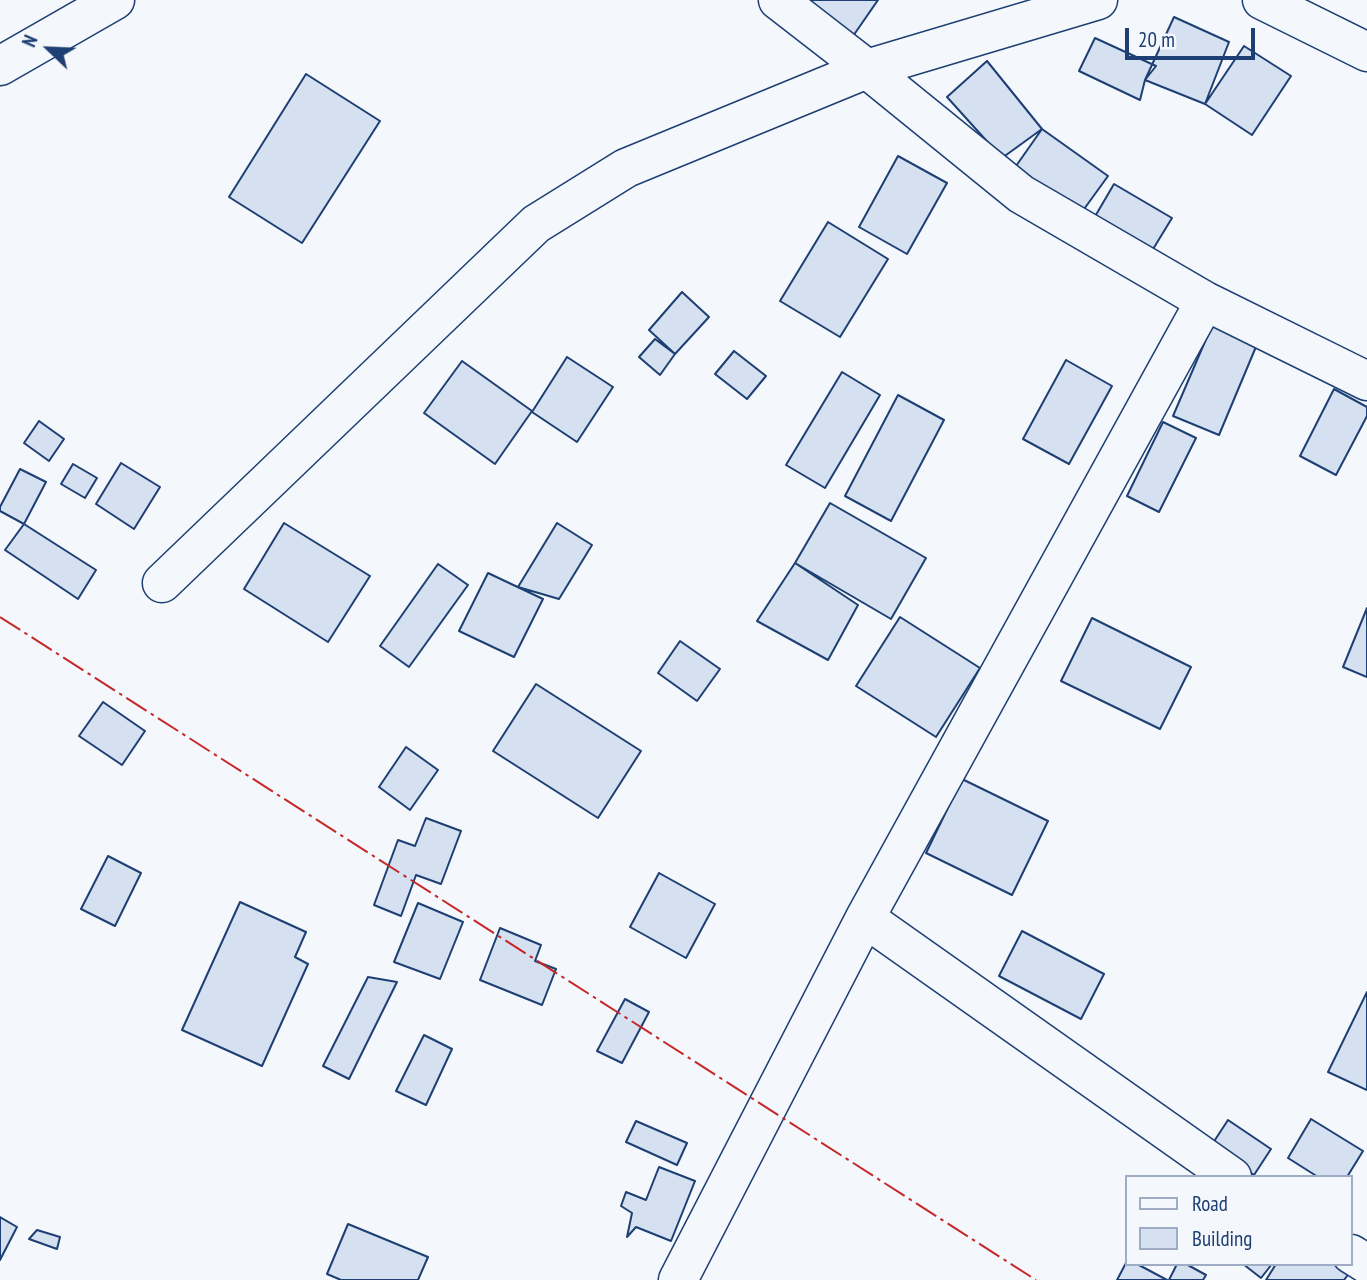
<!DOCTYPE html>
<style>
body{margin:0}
#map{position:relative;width:1367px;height:1280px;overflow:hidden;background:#f4f7fb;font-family:"PT Sans Narrow",sans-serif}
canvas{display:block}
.legend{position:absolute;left:1125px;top:1175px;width:228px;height:91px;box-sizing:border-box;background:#f4f7fb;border:2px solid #9eadc5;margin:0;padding:9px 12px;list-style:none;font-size:21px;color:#1d3f73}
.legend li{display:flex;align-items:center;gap:14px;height:35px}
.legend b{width:35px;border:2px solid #9eadc5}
.north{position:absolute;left:14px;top:14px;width:70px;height:70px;-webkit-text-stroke:5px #f4f7fb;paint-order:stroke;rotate:293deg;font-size:19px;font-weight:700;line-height:28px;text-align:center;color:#1d3f73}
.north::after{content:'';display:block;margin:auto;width:24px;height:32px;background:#1d3f73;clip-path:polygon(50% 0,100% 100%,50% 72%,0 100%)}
.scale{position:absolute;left:1125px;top:28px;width:130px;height:32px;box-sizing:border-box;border:4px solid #1d3f73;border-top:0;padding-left:9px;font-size:21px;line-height:24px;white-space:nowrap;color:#1d3f73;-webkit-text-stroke:5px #f4f7fb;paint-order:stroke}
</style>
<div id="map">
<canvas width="1367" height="1280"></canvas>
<ul class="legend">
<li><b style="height:9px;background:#f4f7fb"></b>Road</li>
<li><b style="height:19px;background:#d5e0f0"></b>Building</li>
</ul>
<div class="north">N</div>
<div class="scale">20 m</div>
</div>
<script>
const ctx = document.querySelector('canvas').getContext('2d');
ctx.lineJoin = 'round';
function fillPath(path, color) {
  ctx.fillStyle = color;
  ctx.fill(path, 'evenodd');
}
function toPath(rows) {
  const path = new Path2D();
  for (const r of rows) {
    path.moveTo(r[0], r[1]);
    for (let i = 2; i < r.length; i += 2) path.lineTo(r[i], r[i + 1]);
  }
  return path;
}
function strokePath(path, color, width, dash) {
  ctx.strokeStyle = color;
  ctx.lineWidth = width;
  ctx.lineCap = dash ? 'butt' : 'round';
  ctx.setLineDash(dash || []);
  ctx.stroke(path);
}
const building = toPath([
 [795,0,878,0,851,39,795,0],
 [1174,17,1229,42,1205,104,1145,80,1174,17],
 [1095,38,1156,66,1145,80,1140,100,1079,71,1095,38],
 [1244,46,1291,76,1252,135,1205,104,1244,46],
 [987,61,1042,129,1002,158,947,97,987,61],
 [306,74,380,121,302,243,229,197,306,74],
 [1042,129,1108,176,1074,223,1009,176,1042,129],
 [898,156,947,183,907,254,859,227,898,156],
 [1114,184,1172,218,1147,259,1090,225,1114,184],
 [828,222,888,259,840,337,780,301,828,222],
 [682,292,709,317,675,354,649,330,682,292],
 [1213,323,1258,342,1219,435,1173,416,1213,323],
 [655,339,675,354,660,375,639,357,655,339],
 [734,351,766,376,747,399,715,374,734,351],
 [567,357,613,387,577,442,532,412,567,357],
 [1066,360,1112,386,1069,464,1023,439,1066,360],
 [462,361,532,411,495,464,424,413,462,361],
 [842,372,880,395,825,488,786,465,842,372],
 [1334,389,1367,407,1367,416,1336,475,1300,456,1334,389],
 [898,395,944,420,891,521,845,496,898,395],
 [39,421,64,439,49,461,24,443,39,421],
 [1163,422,1196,438,1159,512,1127,496,1163,422],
 [121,463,160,487,134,529,96,504,121,463],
 [73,464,97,478,85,498,61,484,73,464],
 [20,469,46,482,24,524,0,511,0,507,20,469],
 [830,503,926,558,891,619,795,563,830,503],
 [284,523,370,576,328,642,244,589,284,523],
 [557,523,592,545,559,599,518,587,557,523],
 [24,524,96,570,78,599,5,550,24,524],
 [795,563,858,605,828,660,757,621,795,563],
 [438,564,468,585,409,667,380,646,438,564],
 [488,573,543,599,514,657,459,631,488,573],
 [1367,608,1367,677,1343,667,1367,608],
 [900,617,980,668,936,737,856,686,900,617],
 [1092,618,1191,667,1160,729,1061,681,1092,618],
 [680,641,720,669,697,701,658,673,680,641],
 [536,684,641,751,598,818,493,751,536,684],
 [103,702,145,731,122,765,79,736,103,702],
 [406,747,438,770,410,810,379,787,406,747],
 [962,779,1048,821,1012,895,926,853,962,779],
 [426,818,461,831,441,884,416,875,401,916,374,905,398,840,415,846,426,818],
 [108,856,141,873,115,926,81,909,108,856],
 [659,873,715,904,686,958,630,927,659,873],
 [240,902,306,932,295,957,308,964,262,1066,182,1030,240,902],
 [418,903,463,922,440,979,394,962,418,903],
 [500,928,541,945,535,961,556,969,542,1005,480,980,500,928],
 [1022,931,1104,974,1081,1019,999,976,1022,931],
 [368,977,397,982,349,1079,323,1066,368,977],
 [1367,992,1367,1090,1328,1072,1367,992],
 [625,999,649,1012,622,1063,597,1051,625,999],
 [424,1035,452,1049,426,1105,396,1091,424,1035],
 [1311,1119,1363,1151,1347,1177,1318,1177,1288,1158,1311,1119],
 [1228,1120,1271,1149,1254,1175,1211,1146,1228,1120],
 [636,1121,687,1143,677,1165,626,1142,636,1121],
 [659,1167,695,1181,671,1241,636,1227,627,1237,632,1213,621,1206,626,1192,646,1200,659,1167],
 [0,1217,17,1227,0,1260,0,1217],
 [348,1224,428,1257,418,1280,341,1280,327,1274,348,1224],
 [37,1230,60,1237,57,1249,29,1239,37,1230],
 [1127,1261,1127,1264,1137,1264,1167,1280,1117,1280,1127,1261],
 [1177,1264,1186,1264,1206,1275,1203,1280,1169,1280,1177,1264],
 [1243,1264,1272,1264,1261,1278,1243,1264],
 [1276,1264,1339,1264,1350,1272,1344,1280,1266,1280,1276,1264]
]);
fillPath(building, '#d5e0f0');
strokePath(building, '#1d3f73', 2);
const minor = toPath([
 [778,0,867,69,1021,194,1205,301,1367,381],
 [1262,0,1367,52],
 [162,583,536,224,626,168,867,69,1098,0],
 [865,918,1232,1177],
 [1351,1254,1367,1264],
 [678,1280,865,918,1205,301]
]);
const highway = toPath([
 [0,66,115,0]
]);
strokePath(minor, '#1d3f73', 41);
strokePath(highway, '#1d3f73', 41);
strokePath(minor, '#f4f7fb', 38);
strokePath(highway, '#f4f7fb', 38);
strokePath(toPath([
 [0,617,1036,1280]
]), '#c62828', 2, [24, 5, 3.5, 5]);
</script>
